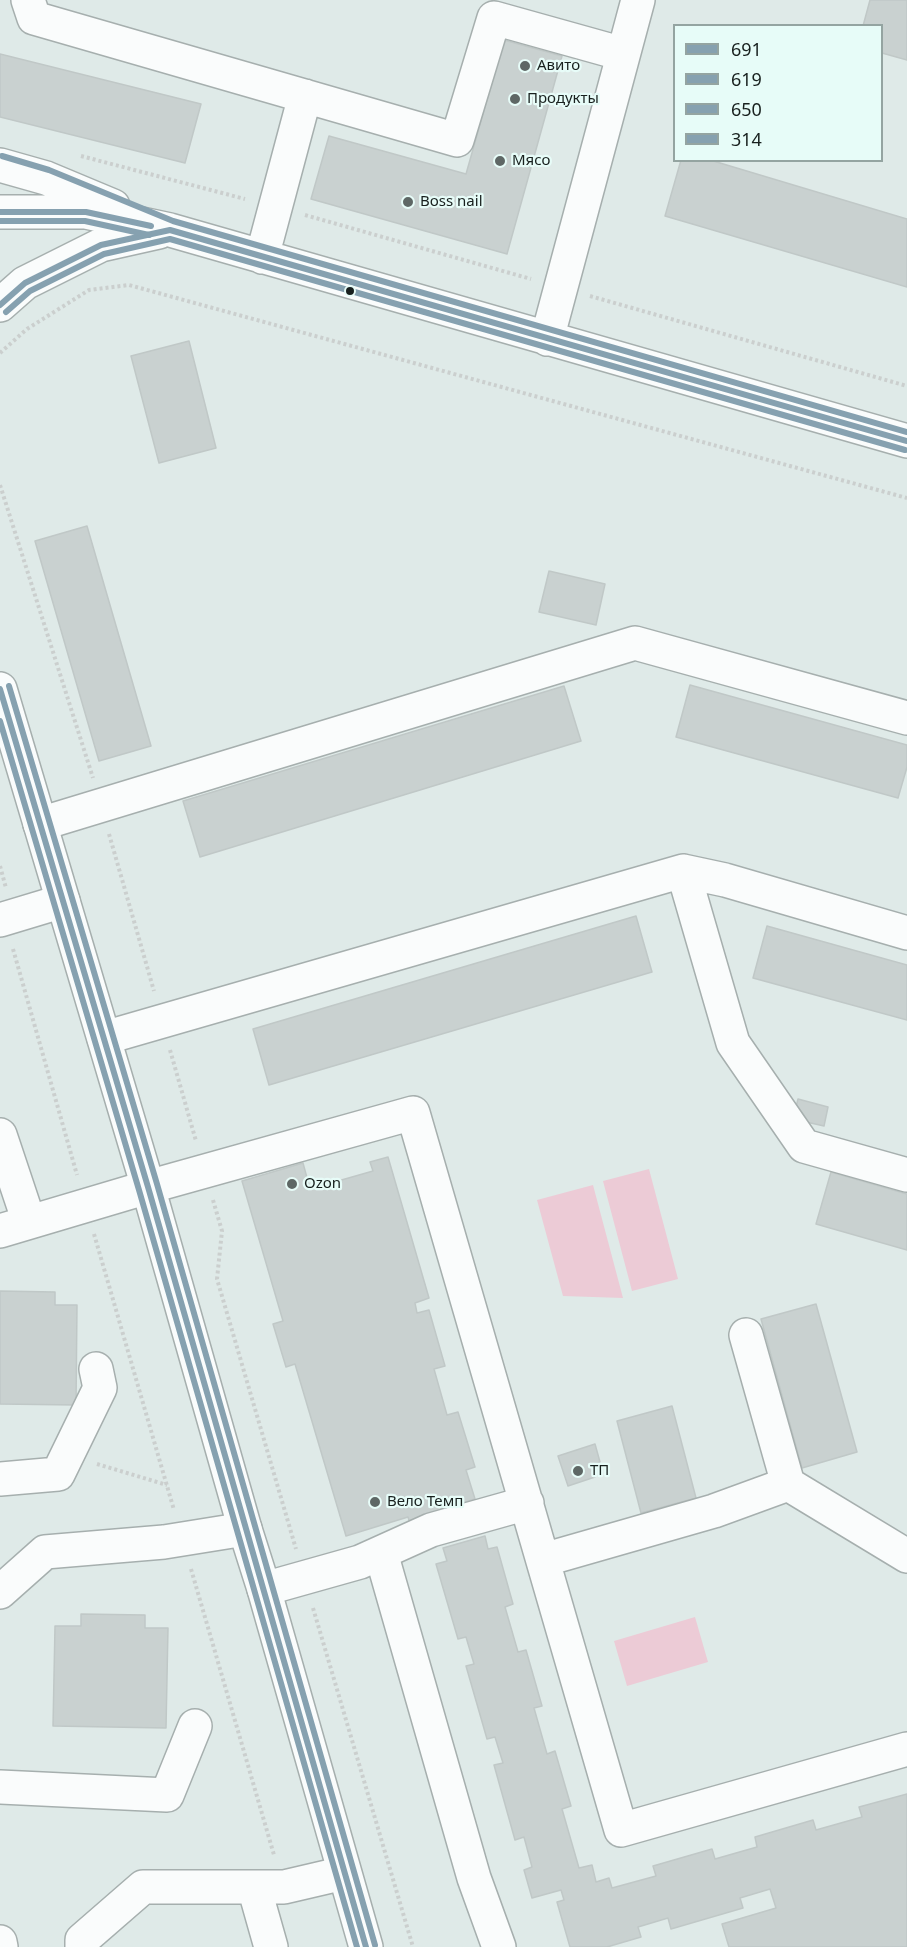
<!DOCTYPE html>
<meta charset="utf-8">
<style>
body{margin:0}
#map{position:relative;width:907px;height:1947px;overflow:hidden;background:#dfeae8;font-family:"Noto Sans",sans-serif}
canvas{display:block}
.legend{position:absolute;left:673px;top:24px;width:210px;height:138px;box-sizing:border-box;background:#e7fcf8;border:2px solid #94a4a1;margin:0;padding:8px 10px;list-style:none;font-size:18px;color:#18201e}
.legend li{display:flex;align-items:center;gap:12px;height:30px}
.legend b{width:30px;border:2px solid #94a4a1}
</style>
<div id="map">
<canvas width="907" height="1947"></canvas>
<ul class="legend">
<li><b style="height:8px;background:#86a1b0"></b>691</li>
<li><b style="height:8px;background:#86a1b0"></b>619</li>
<li><b style="height:8px;background:#86a1b0"></b>650</li>
<li><b style="height:8px;background:#86a1b0"></b>314</li>
</ul>
</div>
<script>
const ctx = document.querySelector('canvas').getContext('2d');
ctx.lineJoin = 'round';
function fillPath(path, color) {
  ctx.fillStyle = color;
  ctx.fill(path, 'evenodd');
}
function toPath(rows) {
  const path = new Path2D();
  for (const r of rows) {
    path.moveTo(r[0], r[1]);
    for (let i = 2; i < r.length; i += 2) path.lineTo(r[i], r[i + 1]);
  }
  return path;
}
function strokePath(path, color, width, dash) {
  ctx.strokeStyle = color;
  ctx.lineWidth = width;
  ctx.lineCap = dash ? 'butt' : 'round';
  ctx.setLineDash(dash || []);
  ctx.stroke(path);
}
function drawText(font, color, halo, rows, align = 'center') {
  ctx.font = font + ' "Noto Sans",sans-serif';
  ctx.lineWidth = 4.5;
  ctx.setLineDash([]);
  ctx.textBaseline = 'middle';
  ctx.strokeStyle = halo;
  ctx.fillStyle = color;
  for (const [text, x, y, turn = 0] of rows) {
    ctx.save();
    ctx.translate(x, y);
    ctx.rotate((+turn || 0) * Math.PI / 180);
    ctx.textAlign = isNaN(turn) ? turn : align;
    if (halo) ctx.strokeText(text, 0, 0);
    ctx.fillText(text, 0, 0);
    ctx.restore();
  }
}
fillPath(toPath([
 [649,1169,678,1279,632,1291,603,1181],
 [593,1185,623,1298,563,1296,537,1200],
 [695,1617,708,1662,627,1686,614,1641]
]), '#eccbd6');
const building = toPath([
 [870,0,907,0,907,60,882,53,882,26,863,26,870,0],
 [504,40,562,56,507,254,311,199,329,136,466,174,504,40],
 [0,54,201,104,185,163,0,117,0,54],
 [681,160,710,160,907,219,907,287,665,216,681,160],
 [189,341,216,448,159,463,131,356,189,341],
 [87,526,151,746,99,761,35,541,87,526],
 [549,571,605,584,596,625,539,612,549,571],
 [690,685,907,745,907,767,898,798,676,737,690,685],
 [564,686,581,741,200,857,183,801,564,686],
 [636,916,652,972,269,1085,253,1029,636,916],
 [767,926,907,965,907,1020,753,978,767,926],
 [798,1099,828,1107,824,1126,793,1119,798,1099],
 [388,1157,429,1298,415,1303,417,1313,429,1310,445,1366,434,1369,447,1415,458,1412,475,1467,466,1470,475,1499,439,1510,441,1518,411,1527,408,1517,346,1536,295,1364,286,1367,273,1324,283,1321,242,1181,303,1163,310,1189,373,1171,370,1162,388,1157],
 [831,1172,907,1194,907,1250,816,1224,831,1172],
 [0,1291,55,1292,55,1305,77,1305,76,1405,0,1404,0,1291],
 [816,1304,857,1452,802,1468,761,1319,816,1304],
 [672,1406,696,1498,641,1513,617,1421,672,1406],
 [595,1444,600,1462,590,1465,595,1477,568,1486,558,1456,595,1444],
 [485,1536,488,1549,497,1547,513,1604,505,1607,518,1652,526,1650,542,1706,534,1708,547,1754,555,1751,571,1806,562,1809,579,1868,592,1865,596,1882,609,1878,612,1888,656,1876,653,1866,712,1849,715,1859,757,1847,755,1837,813,1820,816,1830,862,1817,859,1807,907,1794,907,1947,729,1947,722,1924,776,1908,770,1889,740,1898,743,1908,671,1929,668,1918,638,1927,641,1937,607,1947,570,1947,557,1902,564,1900,561,1890,532,1898,524,1870,532,1867,524,1837,515,1840,494,1765,503,1763,495,1737,487,1739,466,1666,474,1664,466,1637,458,1639,436,1564,447,1561,443,1548,485,1536],
 [81,1614,145,1615,145,1628,168,1628,166,1728,53,1726,55,1626,81,1626,81,1614]
]);
fillPath(building, '#c9d1d0');
strokePath(building, '#c0c8c7', 1.5);
const minor = toPath([
 [28,0,34,18,457,140,494,18,623,54],
 [0,165,46,178,113,206],
 [0,212,86,212,170,230,907,441],
 [262,257,305,96],
 [0,305,25,283,101,245,159,232],
 [547,339,638,0],
 [40,824,635,643,907,718],
 [683,871,733,1043,804,1146,907,1175],
 [0,920,63,901],
 [104,1038,683,871,725,880,907,933],
 [0,1135,29,1222],
 [0,1231,148,1187,413,1113,621,1830,907,1749],
 [746,1335,788,1484,907,1556],
 [0,1479,58,1474,100,1388,96,1369],
 [381,1553,474,1878,499,1947],
 [543,1560,714,1511,788,1484],
 [264,1589,360,1562,431,1530,527,1503],
 [0,1592,45,1552,164,1542,245,1529],
 [0,1787,167,1795,195,1726],
 [254,1887,271,1947],
 [0,1942,1,1947],
 [82,1947,82,1940,143,1887,284,1887,344,1873]
]);
const major = toPath([
 [0,689,148,1187,245,1529,264,1589,366,1947]
]);
strokePath(minor, '#a6afae', 36);
strokePath(major, '#a6afae', 36);
strokePath(toPath([
 [81,156,245,199],
 [305,215,531,279],
 [590,296,907,386],
 [0,353,27,329,89,290,129,285,907,498],
 [0,485,93,778],
 [109,834,154,991],
 [0,866,6,888],
 [13,949,77,1175],
 [170,1050,196,1141],
 [213,1200,222,1231,217,1279,296,1549],
 [94,1234,174,1510],
 [97,1464,167,1485],
 [191,1569,274,1855],
 [313,1608,413,1947]
]), '#cbcfce', 4, [3, 3]);
strokePath(minor, '#fafcfc', 33);
strokePath(major, '#fafcfc', 33);
strokePath(toPath([
 [0,212,86,212,151,226],
 [0,305,25,283,101,245,170,230,907,441],
 [0,689,148,1187,366,1947]
]), '#86a1b0', 6);
strokePath(toPath([
 [0,221,85,221,149,235],
 [6,312,30,291,104,254,170,239,905,450],
 [0,721,139,1190,357,1947]
]), '#86a1b0', 6);
strokePath(toPath([
 [9,686,157,1184,375,1945]
]), '#86a1b0', 6);
strokePath(toPath([
 [2,156,49,170,173,221,907,432]
]), '#86a1b0', 6);
for (const [x, y, r, color] of [
 [525,66,6,"#5e6765"],
 [515,99,6,"#5e6765"],
 [500,161,6,"#5e6765"],
 [408,202,6,"#5e6765"],
 [350,291,5,"#18201e"],
 [292,1184,6,"#5e6765"],
 [578,1471,6,"#5e6765"],
 [375,1502,6,"#5e6765"]
]) {
  const dot = new Path2D();
  dot.arc(x, y, r, 0, 2 * Math.PI);
  ctx.fillStyle = color;
  ctx.fill(dot);
  strokePath(dot, '#e7fcf8', 2);
}
drawText('15px', '#18201e', '#e7fcf8', [
 ["Авито",537,66],
 ["Продукты",527,99],
 ["Мясо",512,161],
 ["Boss nail",420,202],
 ["Ozon",304,1184],
 ["ТП",590,1471],
 ["Вело Темп",387,1502]
], 'left');
</script>
